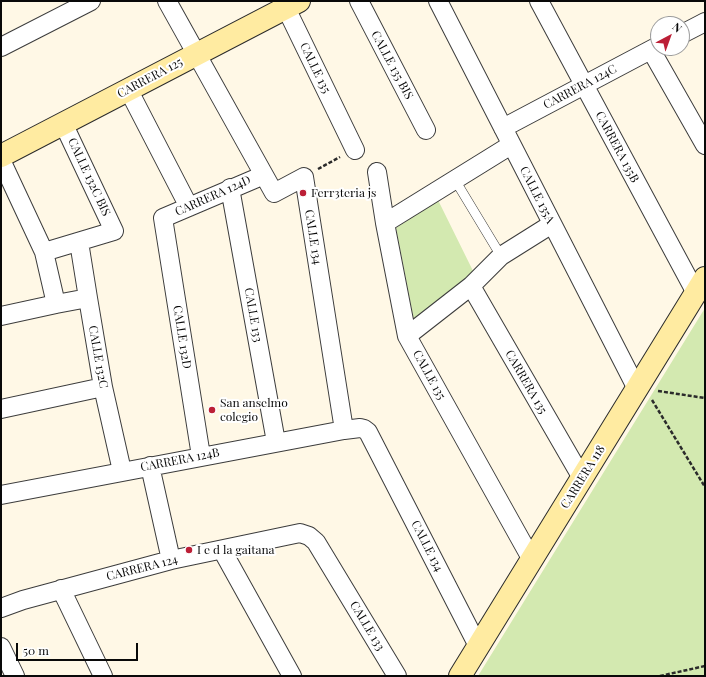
<!DOCTYPE html>
<style>
body{margin:0}
#map{position:relative;width:706px;height:677px;overflow:hidden;background:#fff8e6;font-family:"Playfair Display",serif}
canvas{display:block}
.frame{position:absolute;inset:0;border:2px solid #090909;pointer-events:none}
.north{position:absolute;left:650px;top:16px;width:40px;height:40px;box-sizing:border-box;background:#fff;border:1px solid #9d9d9d;border-radius:50%;rotate:41deg;font-size:11px;font-weight:700;line-height:16px;text-align:center;color:#090909}
.north::after{content:'';display:block;margin:auto;width:14px;height:18px;background:#bc1f36;clip-path:polygon(50% 0,100% 100%,50% 72%,0 100%)}
.scale{position:absolute;left:16px;top:643px;width:122px;height:18px;box-sizing:border-box;border:2px solid #090909;border-top:0;padding-left:5px;font-size:12px;line-height:14px;white-space:nowrap;color:#090909;-webkit-text-stroke:3px #fff;paint-order:stroke}
</style>
<div id="map">
<canvas width="706" height="677"></canvas>
<div class="frame"></div>
<div class="north">N</div>
<div class="scale">50 m</div>
</div>
<script>
const ctx = document.querySelector('canvas').getContext('2d');
ctx.lineJoin = 'round';
function fillPath(path, color) {
  ctx.fillStyle = color;
  ctx.fill(path, 'evenodd');
}
function toPath(rows) {
  const path = new Path2D();
  for (const r of rows) {
    path.moveTo(r[0], r[1]);
    for (let i = 2; i < r.length; i += 2) path.lineTo(r[i], r[i + 1]);
  }
  return path;
}
function strokePath(path, color, width, dash) {
  ctx.strokeStyle = color;
  ctx.lineWidth = width;
  ctx.lineCap = dash ? 'butt' : 'round';
  ctx.setLineDash(dash || []);
  ctx.stroke(path);
}
function drawText(font, color, halo, rows, align = 'center') {
  ctx.font = font + ' "Playfair Display",serif';
  ctx.lineWidth = 4;
  ctx.setLineDash([]);
  ctx.textBaseline = 'middle';
  ctx.strokeStyle = halo;
  ctx.fillStyle = color;
  for (const [text, x, y, turn = 0] of rows) {
    ctx.save();
    ctx.translate(x, y);
    ctx.rotate((+turn || 0) * Math.PI / 180);
    ctx.textAlign = isNaN(turn) ? turn : align;
    if (halo) ctx.strokeText(text, 0, 0);
    ctx.fillText(text, 0, 0);
    ctx.restore();
  }
}
fillPath(toPath([
 [438,200,476,277,415,326,396,228],
 [705,308,705,676,478,676]
]), '#d3e9b0');
const lane = toPath([
 [455,180,501,256]
]);
const street = toPath([
 [167,1,274,193,304,177,344,430],
 [359,1,426,130],
 [438,1,637,389],
 [539,1,696,293],
 [286,8,355,150],
 [682,34,705,22],
 [1,47,91,1],
 [651,50,705,145],
 [128,89,189,207],
 [503,128,658,46],
 [1,160,44,252,56,304],
 [377,172,385,223,407,336,532,560],
 [230,188,276,442],
 [385,223,511,145],
 [79,242,88,298,103,387,122,471],
 [44,252,114,231,63,123],
 [471,286,582,478],
 [1,316,56,304,88,298],
 [407,336,471,286,501,256,552,224],
 [1,409,103,387],
 [201,456,163,218,264,175],
 [150,466,171,560],
 [1,495,344,430,360,428,364,429,368,432,478,646],
 [222,550,292,676],
 [61,589,103,676],
 [1,608,23,600,171,560,300,533,309,536,316,542,397,676],
 [1,647,15,676]
]);
const secondary = toPath([
 [1,156,299,1],
 [460,676,705,278]
]);
strokePath(lane, '#3c3c3c', 10);
strokePath(street, '#3c3c3c', 20);
strokePath(secondary, '#2b2b2b', 24);
strokePath(toPath([
 [318,169,340,157],
 [658,391,705,398],
 [652,400,705,487],
 [660,676,705,666]
]), '#2b2b2b', 2.5, [4, 2]);
strokePath(lane, '#fff', 9);
strokePath(street, '#fff', 18);
strokePath(secondary, '#ffeba1', 22);
for (const [x, y, r, color] of [
 [303,193,4,"#bc1f36"],
 [212,410,4,"#bc1f36"],
 [189,550,4,"#bc1f36"]
]) {
  const dot = new Path2D();
  dot.arc(x, y, r, 0, 2 * Math.PI);
  ctx.fillStyle = color;
  ctx.fill(dot);
  strokePath(dot, '#fff', 1.5);
}
drawText('12px', '#090909', '#fff', [
 ["CALLE 135 BIS",392,65,62],
 ["CALLE 135",315,68,64],
 ["CARRERA 125",150,78,-28],
 ["CARRERA 124C",580,87,-28],
 ["CARRERA 135B",617,147,62],
 ["CALLE 132C BIS",89,177,65],
 ["CALLE 135A",537,195,63],
 ["CARRERA 124D",213,196,-24],
 ["CALLE 134",313,237,81],
 ["CALLE 133",253,315,80],
 ["CALLE 132D",182,337,81],
 ["CALLE 132C",98,357,80],
 ["CALLE 135",429,375,61],
 ["CARRERA 135",526,382,60],
 ["CARRERA 124B",180,460,-11],
 ["CARRERA 118",583,477,-58],
 ["CALLE 134",427,546,63],
 ["CARRERA 124",142,568,-14],
 ["CALLE 133",367,626,59]
]);
drawText('12px', '#090909', '#fff', [
 ["Ferr3teria js",311,193],
 ["San anselmo",220,403],
 ["colegio",220,417],
 ["I e d la gaitana",197,550]
], 'left');
</script>
